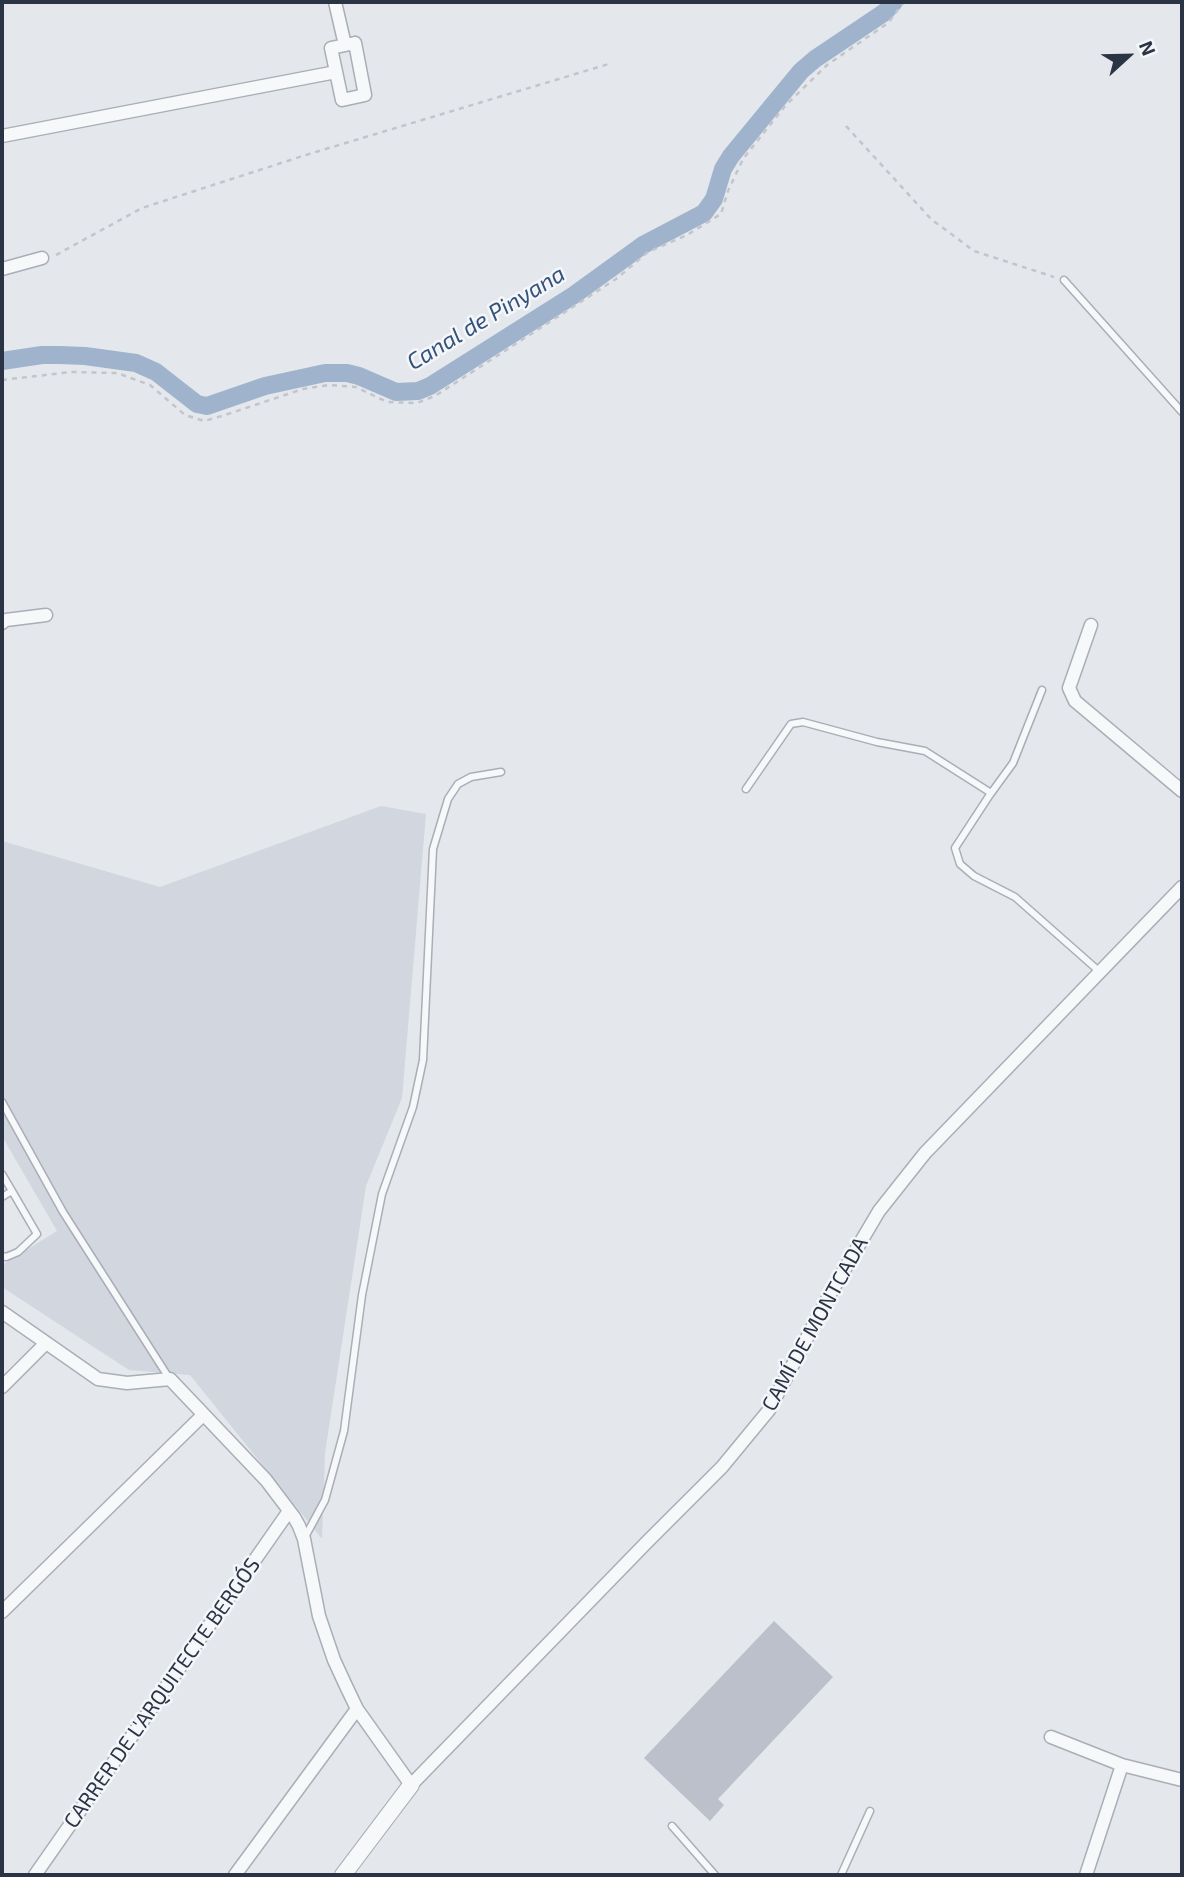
<!DOCTYPE html>
<meta charset="utf-8">
<style>
body{margin:0}
#map{position:relative;width:1184px;height:1877px;overflow:hidden;background:#e4e7ec;font-family:"Exo 2",sans-serif}
canvas{display:block}
.frame{position:absolute;inset:0;border:4px solid #2b3445;pointer-events:none}
.north{position:absolute;left:1093px;top:21px;width:70px;height:70px;-webkit-text-stroke:5px #f4f6f9;paint-order:stroke;rotate:68deg;font-size:19px;font-weight:700;line-height:28px;text-align:center;color:#2b3445}
.north::after{content:'';display:block;margin:auto;width:24px;height:32px;background:#2b3445;clip-path:polygon(50% 0,100% 100%,50% 72%,0 100%)}
</style>
<div id="map">
<canvas width="1184" height="1877"></canvas>
<div class="frame"></div>
<div class="north">N</div>
</div>
<script>
const ctx = document.querySelector('canvas').getContext('2d');
ctx.lineJoin = 'round';
function fillPath(path, color) {
  ctx.fillStyle = color;
  ctx.fill(path, 'evenodd');
}
function toPath(rows) {
  const path = new Path2D();
  for (const r of rows) {
    path.moveTo(r[0], r[1]);
    for (let i = 2; i < r.length; i += 2) path.lineTo(r[i], r[i + 1]);
  }
  return path;
}
function strokePath(path, color, width, dash) {
  ctx.strokeStyle = color;
  ctx.lineWidth = width;
  ctx.lineCap = dash ? 'butt' : 'round';
  ctx.setLineDash(dash || []);
  ctx.stroke(path);
}
function drawText(font, color, halo, rows, align = 'center') {
  ctx.font = font + ' "Exo 2",sans-serif';
  ctx.lineWidth = 5;
  ctx.setLineDash([]);
  ctx.textBaseline = 'middle';
  ctx.strokeStyle = halo;
  ctx.fillStyle = color;
  for (const [text, x, y, turn = 0] of rows) {
    ctx.save();
    ctx.translate(x, y);
    ctx.rotate((+turn || 0) * Math.PI / 180);
    ctx.textAlign = isNaN(turn) ? turn : align;
    if (halo) ctx.strokeText(text, 0, 0);
    ctx.fillText(text, 0, 0);
    ctx.restore();
  }
}
fillPath(toPath([
 [381,806,426,814,402,1098,366,1186,325,1453,322,1539,190,1375,129,1370,2,1287,2,1265,57,1231,2,1136,2,841,160,887]
]), '#d2d6de');
strokePath(toPath([
 [2,361,42,355,60,355,85,356,136,363,156,372,197,404,207,406,265,386,325,373,347,373,359,376,396,392,418,391,430,386,574,295,643,245,704,213,714,199,723,169,731,156,801,71,815,59,885,12,894,2]
]), '#9fb4cc', 18);
fillPath(toPath([
 [774,1621,833,1677,718,1799,724,1805,710,1821,644,1758]
]), '#bbc0ca');
const service = toPath([
 [1064,280,1182,412],
 [1042,690,1013,763,989,796,955,848,960,864,974,876,1015,897,1100,972],
 [746,789,791,724,803,722,877,742,925,751,991,793],
 [2,1102,63,1212,169,1378],
 [2,1174,12,1191,2,1197],
 [2,1256,6,1257,18,1252,37,1234,12,1191],
 [305,1537,325,1500,344,1431,362,1295,382,1194,413,1107,423,1060,433,849,448,799,458,784,471,777,501,772],
 [672,1826,715,1875],
 [841,1875,870,1811]
]);
const minor = toPath([
 [335,2,345,45],
 [355,43,365,95,342,100,331,48,355,43],
 [2,136,336,72],
 [2,269,42,258],
 [2,623,6,620,46,615],
 [1091,625,1069,688,1075,701,1182,791],
 [2,1312,98,1379,127,1383,170,1379,266,1480,294,1517,299,1526,304,1539,319,1616,334,1660,346,1686,357,1709,411,1785,646,1543,722,1467,769,1410,830,1294,879,1211,925,1153,1182,887],
 [2,1387,46,1343],
 [2,1612,203,1415],
 [1051,1737,1122,1765,1182,1780],
 [35,1875,289,1511],
 [235,1875,357,1709],
 [1086,1875,1122,1765]
]);
const tertiary = toPath([
 [343,1875,411,1785]
]);
strokePath(service, '#a9aeb7', 9);
strokePath(minor, '#a9aeb7', 15);
strokePath(tertiary, '#a9aeb7', 18);
strokePath(toPath([
 [846,126,931,219,974,251,1054,277],
 [56,255,142,208,309,154,612,63],
 [2,380,71,372,117,373,150,385,185,415,204,421,222,416,303,389,329,385,356,387,387,402,417,403,435,396,616,279,648,252,687,235,721,214,728,191,743,159,785,106,827,65,888,23,904,2]
]), '#c2c5cb', 2.5, [5, 5]);
strokePath(service, '#f7f8fa', 6);
strokePath(minor, '#f7f8fa', 12);
strokePath(tertiary, '#f7f8fa', 16);
drawText('21px', '#2b3445', '#f4f6f9', [
 ["CAMÍ DE MONTCADA",815,1324,-61],
 ["CARRER DE L'ARQUITECTE BERGÓS",162,1693,-55]
]);
drawText('italic 23px', '#34527a', '#f4f6f9', [
 ["Canal de Pinyana",486,318,-31]
]);
</script>
